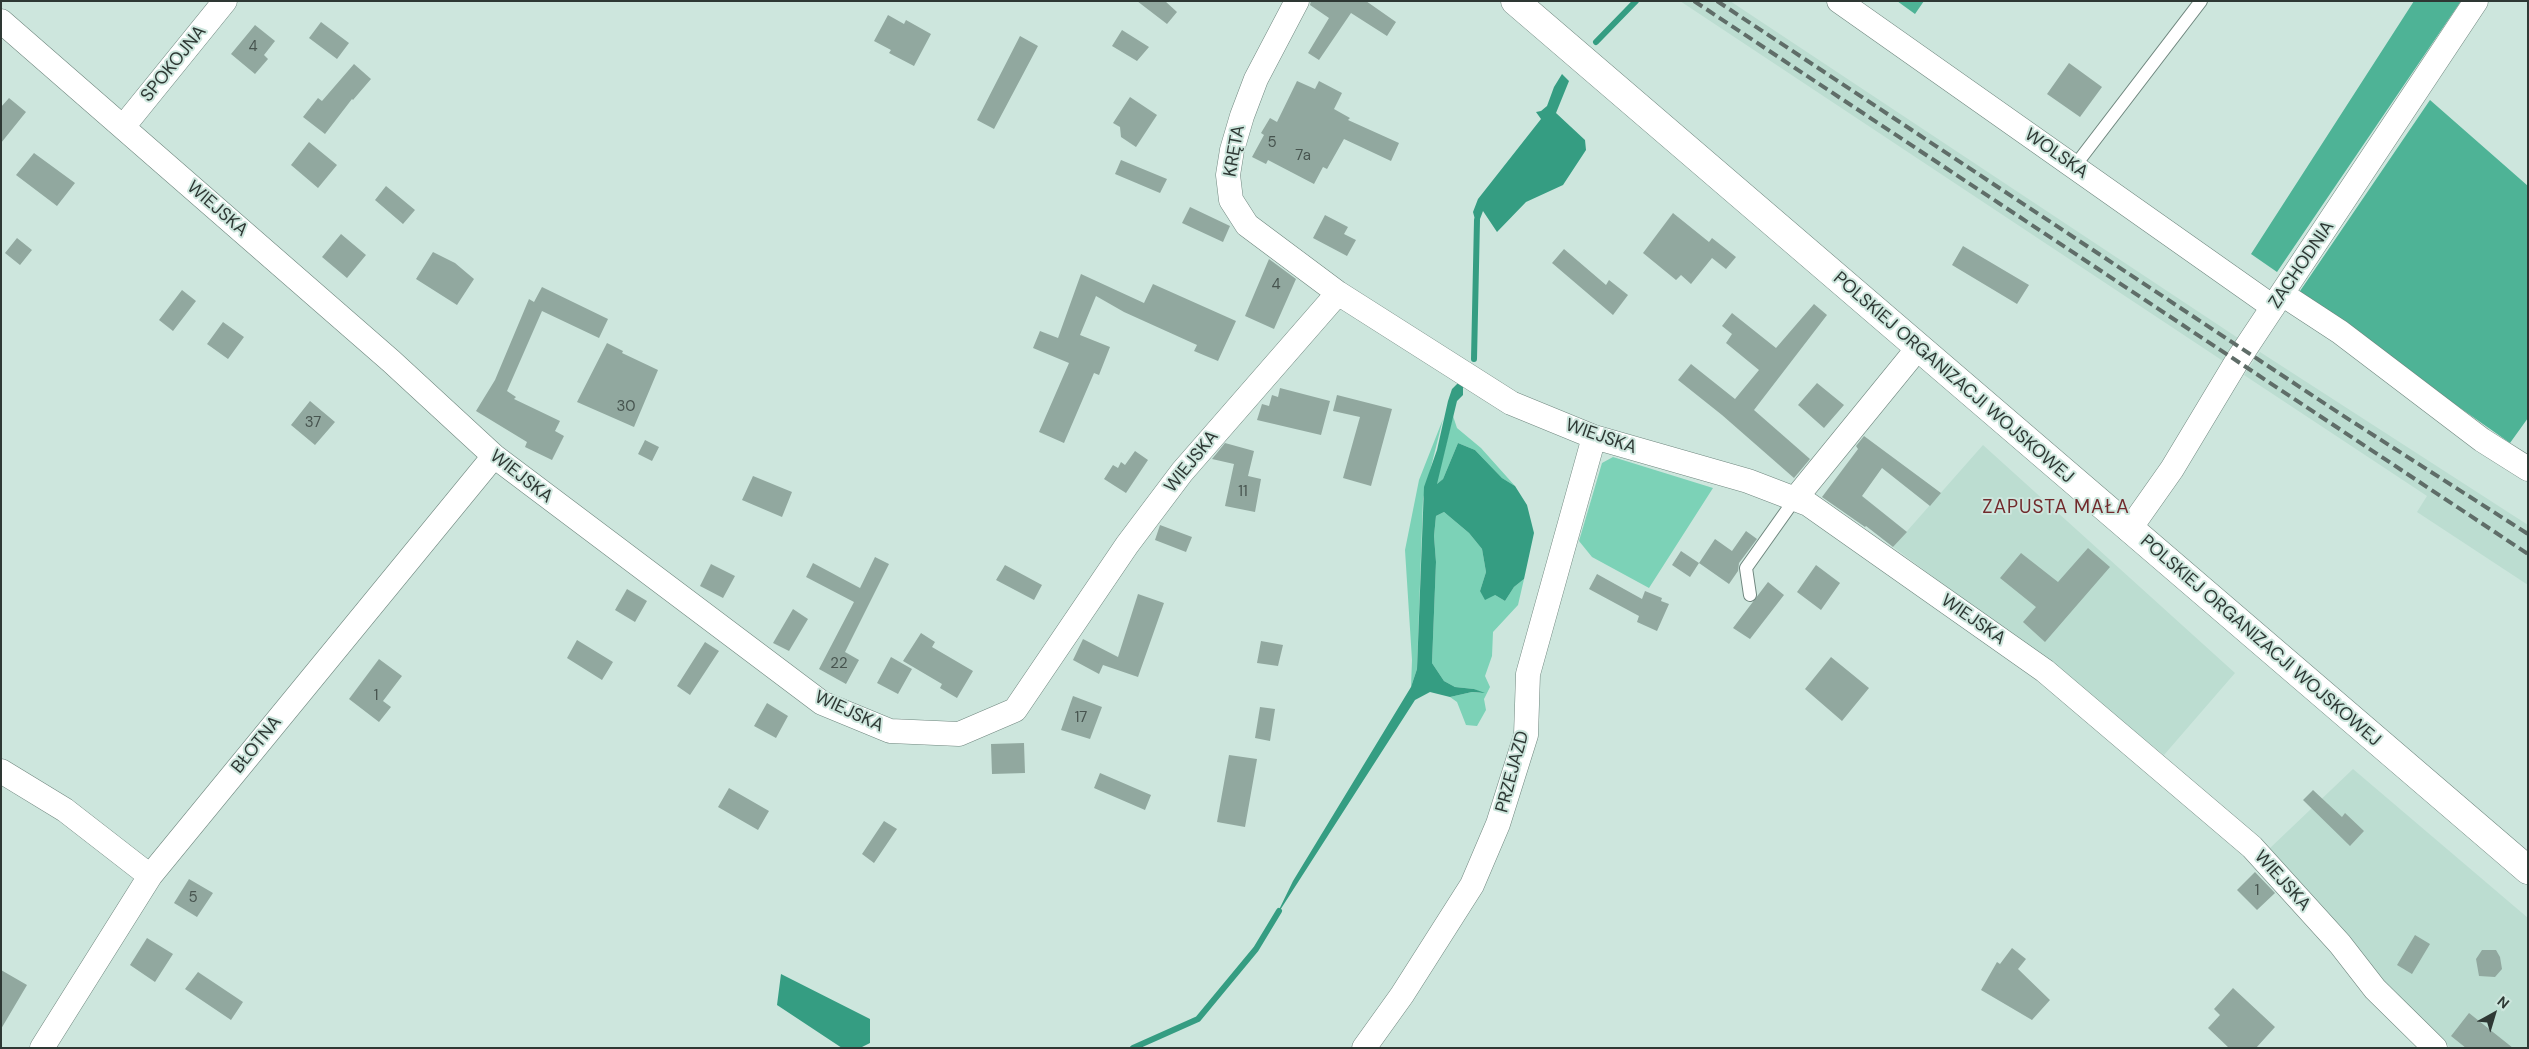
<!DOCTYPE html>
<meta charset="utf-8">
<style>
body{margin:0}
#map{position:relative;width:2529px;height:1049px;overflow:hidden;background:#cde6dd;font-family:"DM Sans",sans-serif}
canvas{display:block}
.frame{position:absolute;inset:0;border:2px solid #2e3834;pointer-events:none}
.north{position:absolute;left:2469px;top:989px;width:50px;height:50px;-webkit-text-stroke:4px #cde6dd;paint-order:stroke;rotate:39deg;font-size:14px;font-weight:700;line-height:20px;text-align:center;color:#2e3834}
.north::after{content:'';display:block;margin:auto;width:18px;height:22px;background:#2e3834;clip-path:polygon(50% 0,100% 100%,50% 72%,0 100%)}
</style>
<div id="map">
<canvas width="2529" height="1049"></canvas>
<div class="frame"></div>
<div class="north">N</div>
</div>
<script>
const ctx = document.querySelector('canvas').getContext('2d');
ctx.lineJoin = 'round';
function fillPath(path, color) {
  ctx.fillStyle = color;
  ctx.fill(path, 'evenodd');
}
function toPath(rows) {
  const path = new Path2D();
  for (const r of rows) {
    path.moveTo(r[0], r[1]);
    for (let i = 2; i < r.length; i += 2) path.lineTo(r[i], r[i + 1]);
  }
  return path;
}
function strokePath(path, color, width, dash) {
  ctx.strokeStyle = color;
  ctx.lineWidth = width;
  ctx.lineCap = dash ? 'butt' : 'round';
  ctx.setLineDash(dash || []);
  ctx.stroke(path);
}
function drawText(font, color, halo, rows, align = 'center') {
  ctx.font = font + ' "DM Sans",sans-serif';
  ctx.lineWidth = 4;
  ctx.setLineDash([]);
  ctx.textBaseline = 'middle';
  ctx.strokeStyle = halo;
  ctx.fillStyle = color;
  for (const [text, x, y, turn = 0] of rows) {
    ctx.save();
    ctx.translate(x, y);
    ctx.rotate((+turn || 0) * Math.PI / 180);
    ctx.textAlign = isNaN(turn) ? turn : align;
    if (halo) ctx.strokeText(text, 0, 0);
    ctx.fillText(text, 0, 0);
    ctx.restore();
  }
}
fillPath(toPath([
 [1680,1,1730,1,2238,338,2223,361],
 [2260,352,2528,525,2528,585,2417,512,2427,496,2244,375],
 [1983,445,2235,673,2164,755,2039,655,1893,547],
 [2353,769,2528,918,2528,1048,2451,1048,2402,1003,2269,849]
]), '#bcddd1');
fillPath(toPath([
 [1453,416,1457,428,1481,448,1515,486,1502,478,1475,450,1458,443,1443,479,1436,485],
 [1443,419,1423,499,1417,669,1411,687,1412,660,1405,550,1419,480],
 [1613,457,1713,488,1649,588,1592,557,1579,541,1602,463],
 [1444,512,1469,533,1482,549,1486,572,1480,591,1495,595,1505,601,1514,587,1524,579,1518,605,1493,632,1492,656,1485,676,1490,687,1484,699,1486,710,1477,726,1466,725,1457,702,1450,697,1472,692,1482,693,1474,689,1455,687,1444,681,1432,663,1436,562,1434,536,1436,516]
]), '#7cd2b7');
fillPath(toPath([
 [1897,1,1924,1,1915,14],
 [2414,1,2461,1,2277,272,2251,254],
 [2430,100,2528,186,2528,418,2510,443,2298,294]
]), '#4eb396');
fillPath(toPath([
 [1562,74,1569,81,1556,113,1585,140,1586,150,1563,185,1526,202,1497,232,1483,211,1477,227,1473,212,1478,199,1541,119,1536,112,1541,111,1547,106,1554,87],
 [1459,382,1463,385,1463,395,1457,401,1437,484,1443,479,1458,443,1475,450,1502,478,1515,486,1527,505,1534,533,1524,579,1514,587,1505,601,1495,595,1485,600,1480,591,1486,572,1482,549,1469,533,1444,512,1436,516,1434,536,1436,562,1432,663,1444,681,1455,687,1474,689,1485,693,1472,692,1450,697,1430,692,1415,700,1275,918,1293,881,1411,687,1417,669,1424,487,1437,450,1448,401,1452,389],
 [781,974,870,1019,870,1043,860,1048,842,1048,777,1005]
]), '#359d82');
strokePath(toPath([
 [1596,42,1636,1],
 [1474,359,1477,220],
 [1133,1048,1198,1019,1256,949,1279,911]
]), '#359d82', 6);
fillPath(toPath([
 [1137,1,1165,1,1177,12,1167,24],
 [1311,1,1366,1,1396,22,1387,36,1351,13,1319,60,1308,53,1329,18,1310,5],
 [888,15,904,24,906,20,931,34,914,66,889,53,891,50,874,41],
 [321,22,349,43,337,59,309,38],
 [255,25,275,41,264,55,268,59,255,74,231,54],
 [1122,30,1149,47,1137,61,1112,46],
 [1020,36,1038,46,994,129,977,120],
 [2069,63,2102,87,2080,117,2047,94],
 [354,64,371,79,353,100,352,99,325,134,303,117,318,98,322,101],
 [1297,81,1315,89,1319,81,1342,93,1334,109,1350,118,1348,120,1399,143,1391,161,1344,139,1327,169,1323,167,1314,184,1268,160,1266,164,1252,157,1264,135,1261,133,1270,118,1277,122],
 [1130,97,1157,115,1136,147,1121,137,1120,127,1113,123],
 [9,98,26,112,1,143,1,107],
 [309,142,337,165,318,188,291,165],
 [34,153,75,183,57,206,16,175],
 [1121,160,1167,179,1160,193,1115,174],
 [386,186,415,210,403,224,375,200],
 [1190,207,1230,226,1223,242,1182,223],
 [1673,213,1709,242,1712,238,1736,257,1726,269,1712,258,1691,284,1681,275,1676,280,1643,253],
 [1325,215,1348,227,1344,234,1356,240,1347,256,1313,238],
 [341,234,366,255,347,278,322,257],
 [17,238,32,250,20,265,5,253],
 [1963,246,2029,285,2017,304,1952,265],
 [1564,249,1606,285,1609,280,1628,295,1613,315,1552,263],
 [433,252,455,263,474,279,457,305,416,279],
 [1269,259,1296,279,1274,329,1245,316],
 [1081,274,1144,303,1153,284,1236,321,1218,361,1194,351,1197,345,1124,312,1096,296,1080,335,1110,347,1099,375,1094,373,1064,443,1039,432,1069,363,1033,348,1040,331,1058,338],
 [542,287,608,319,599,338,542,311,507,391,516,397,514,399,560,421,555,431,564,436,552,460,525,447,527,442,476,411,495,380,529,299,534,302],
 [182,290,196,301,173,331,159,320],
 [1814,304,1827,315,1754,410,1810,459,1794,478,1722,415,1678,380,1691,364,1735,399,1759,370,1726,343,1732,334,1722,326,1732,313,1776,348],
 [223,322,244,337,228,359,207,344],
 [607,343,623,351,622,353,658,370,634,427,577,402],
 [1817,383,1844,405,1824,428,1798,405],
 [1280,388,1330,401,1321,435,1257,420,1262,404,1269,406,1272,395,1278,397],
 [1337,395,1392,409,1371,486,1343,478,1360,417,1333,411],
 [310,401,335,422,315,445,291,425],
 [1864,436,1941,493,1930,506,1882,468,1862,496,1907,532,1893,547,1866,526,1865,527,1822,497,1858,449,1856,446],
 [645,440,659,447,652,461,638,454],
 [1225,443,1254,451,1248,476,1261,479,1255,512,1225,506,1234,464,1212,459],
 [1135,451,1148,460,1126,493,1104,479,1113,465,1118,468,1121,462,1125,465],
 [753,476,792,492,782,517,742,500],
 [1160,525,1192,537,1186,552,1155,540],
 [1746,531,1757,539,1739,563,1738,571,1729,584,1699,563,1715,539,1732,551],
 [2088,548,2110,567,2045,642,2023,622,2036,607,2000,578,2021,553,2058,582],
 [1681,551,1699,563,1690,577,1672,565],
 [875,557,889,564,845,652,859,660,846,684,819,669,854,602,806,577,813,563,860,588],
 [711,564,735,576,723,598,700,586],
 [1005,565,1042,585,1034,600,996,580],
 [1816,565,1840,583,1821,610,1797,592],
 [1597,574,1642,599,1645,591,1662,598,1661,601,1669,604,1657,631,1637,622,1639,616,1589,589],
 [1768,582,1784,595,1750,639,1733,628],
 [627,589,647,601,635,622,615,610],
 [1138,594,1164,603,1138,677,1103,665,1099,674,1073,660,1083,639,1118,657],
 [793,609,808,619,789,651,773,643],
 [921,633,935,642,932,647,973,671,957,698,940,688,942,684,903,661],
 [577,640,613,662,602,680,567,658],
 [1261,641,1283,645,1278,666,1257,663],
 [705,642,719,651,690,695,677,686],
 [891,657,912,669,898,694,877,683],
 [1831,657,1869,688,1842,721,1805,689],
 [379,659,402,676,383,701,391,707,379,722,349,699],
 [1073,696,1102,707,1090,739,1061,730],
 [767,703,788,716,776,738,754,726],
 [1260,707,1275,709,1270,741,1255,738],
 [1024,743,1025,773,992,774,991,744],
 [1229,755,1257,759,1245,827,1217,822],
 [1100,773,1151,795,1145,810,1094,788],
 [729,788,769,811,758,830,718,807],
 [2313,790,2342,817,2345,813,2364,831,2350,846,2303,800],
 [884,821,897,829,874,863,862,854],
 [2255,872,2275,893,2257,910,2237,890],
 [189,879,213,893,197,917,174,903],
 [2415,935,2430,944,2412,974,2397,965],
 [147,938,173,954,155,982,130,965],
 [2012,948,2026,959,2018,969,2050,1000,2032,1020,1981,990,1997,962,2000,964],
 [2482,950,2496,950,2500,957,2502,969,2495,977,2479,976,2476,959],
 [1,970,27,985,1,1029],
 [198,972,243,1002,231,1020,185,989],
 [2233,988,2275,1027,2256,1048,2229,1048,2208,1028,2220,1015,2214,1009],
 [2469,1013,2513,1048,2466,1048,2451,1036]
]), '#91a89f');
const lane = toPath([
 [2074,167,2201,1],
 [1750,595,1746,568,1795,499]
]);
const street = toPath([
 [1297,1,1256,79,1242,116,1232,150,1228,175,1231,200,1247,225,1338,293,1511,403,1594,437,1748,481,1808,504,2045,671,2252,847,2340,944,2375,989,2435,1048],
 [1839,1,2273,307],
 [1,21,391,361,494,456,822,703,890,731,959,734,1015,710,1127,545,1182,472,1338,293],
 [123,127,225,1],
 [2282,294,2340,332,2482,440,2528,469],
 [1795,499,1918,348],
 [2129,530,2172,469,2237,361,2476,1],
 [1,771,65,810,150,876],
 [42,1048,150,876,494,456],
 [1364,1048,1402,995,1472,885,1498,824,1526,735,1528,674,1594,437]
]);
const secondary = toPath([
 [1515,1,2528,870]
]);
strokePath(lane, '#6f867e', 14);
strokePath(street, '#6f867e', 25);
strokePath(secondary, '#6f867e', 29);
strokePath(lane, '#fff', 12);
strokePath(street, '#fff', 24);
strokePath(secondary, '#fff', 28);
strokePath(toPath([
 [1694,1,2528,554],
 [1717,1,2342,415,2528,534]
]), '#5f6d68', 4, [10, 5]);
drawText('15px', '#47544f', null, [
 ["4",253,47],
 ["5",1272,143],
 ["7a",1303,156],
 ["4",1276,285],
 ["30",626,407],
 ["37",313,423],
 ["11",1243,492],
 ["22",839,664],
 ["1",376,696],
 ["17",1081,718],
 ["1",2257,891],
 ["5",193,898]
]);
drawText('18px', '#2e3834', '#cde6dd', [
 ["SPOKOJNA",174,64,-51],
 ["KRĘTA",1235,151,-80],
 ["WOLSKA",2056,154,35],
 ["WIEJSKA",217,209,41],
 ["ZACHODNIA",2302,265,-56],
 ["POLSKIEJ ORGANIZACJI WOJSKOWEJ",1953,378,41],
 ["WIEJSKA",1601,437,19],
 ["WIEJSKA",1192,462,-51],
 ["WIEJSKA",521,477,38],
 ["WIEJSKA",1973,620,35],
 ["POLSKIEJ ORGANIZACJI WOJSKOWEJ",2260,641,41],
 ["WIEJSKA",849,712,25],
 ["BŁOTNA",257,745,-51],
 ["PRZEJAZD",1513,772,-75],
 ["WIEJSKA",2282,881,48]
]);
ctx.letterSpacing = '1px';
drawText('19px', '#712a2c', '#cde6dd', [
 ["ZAPUSTA MAŁA",2056,508]
]);
ctx.letterSpacing = '0px';
</script>
